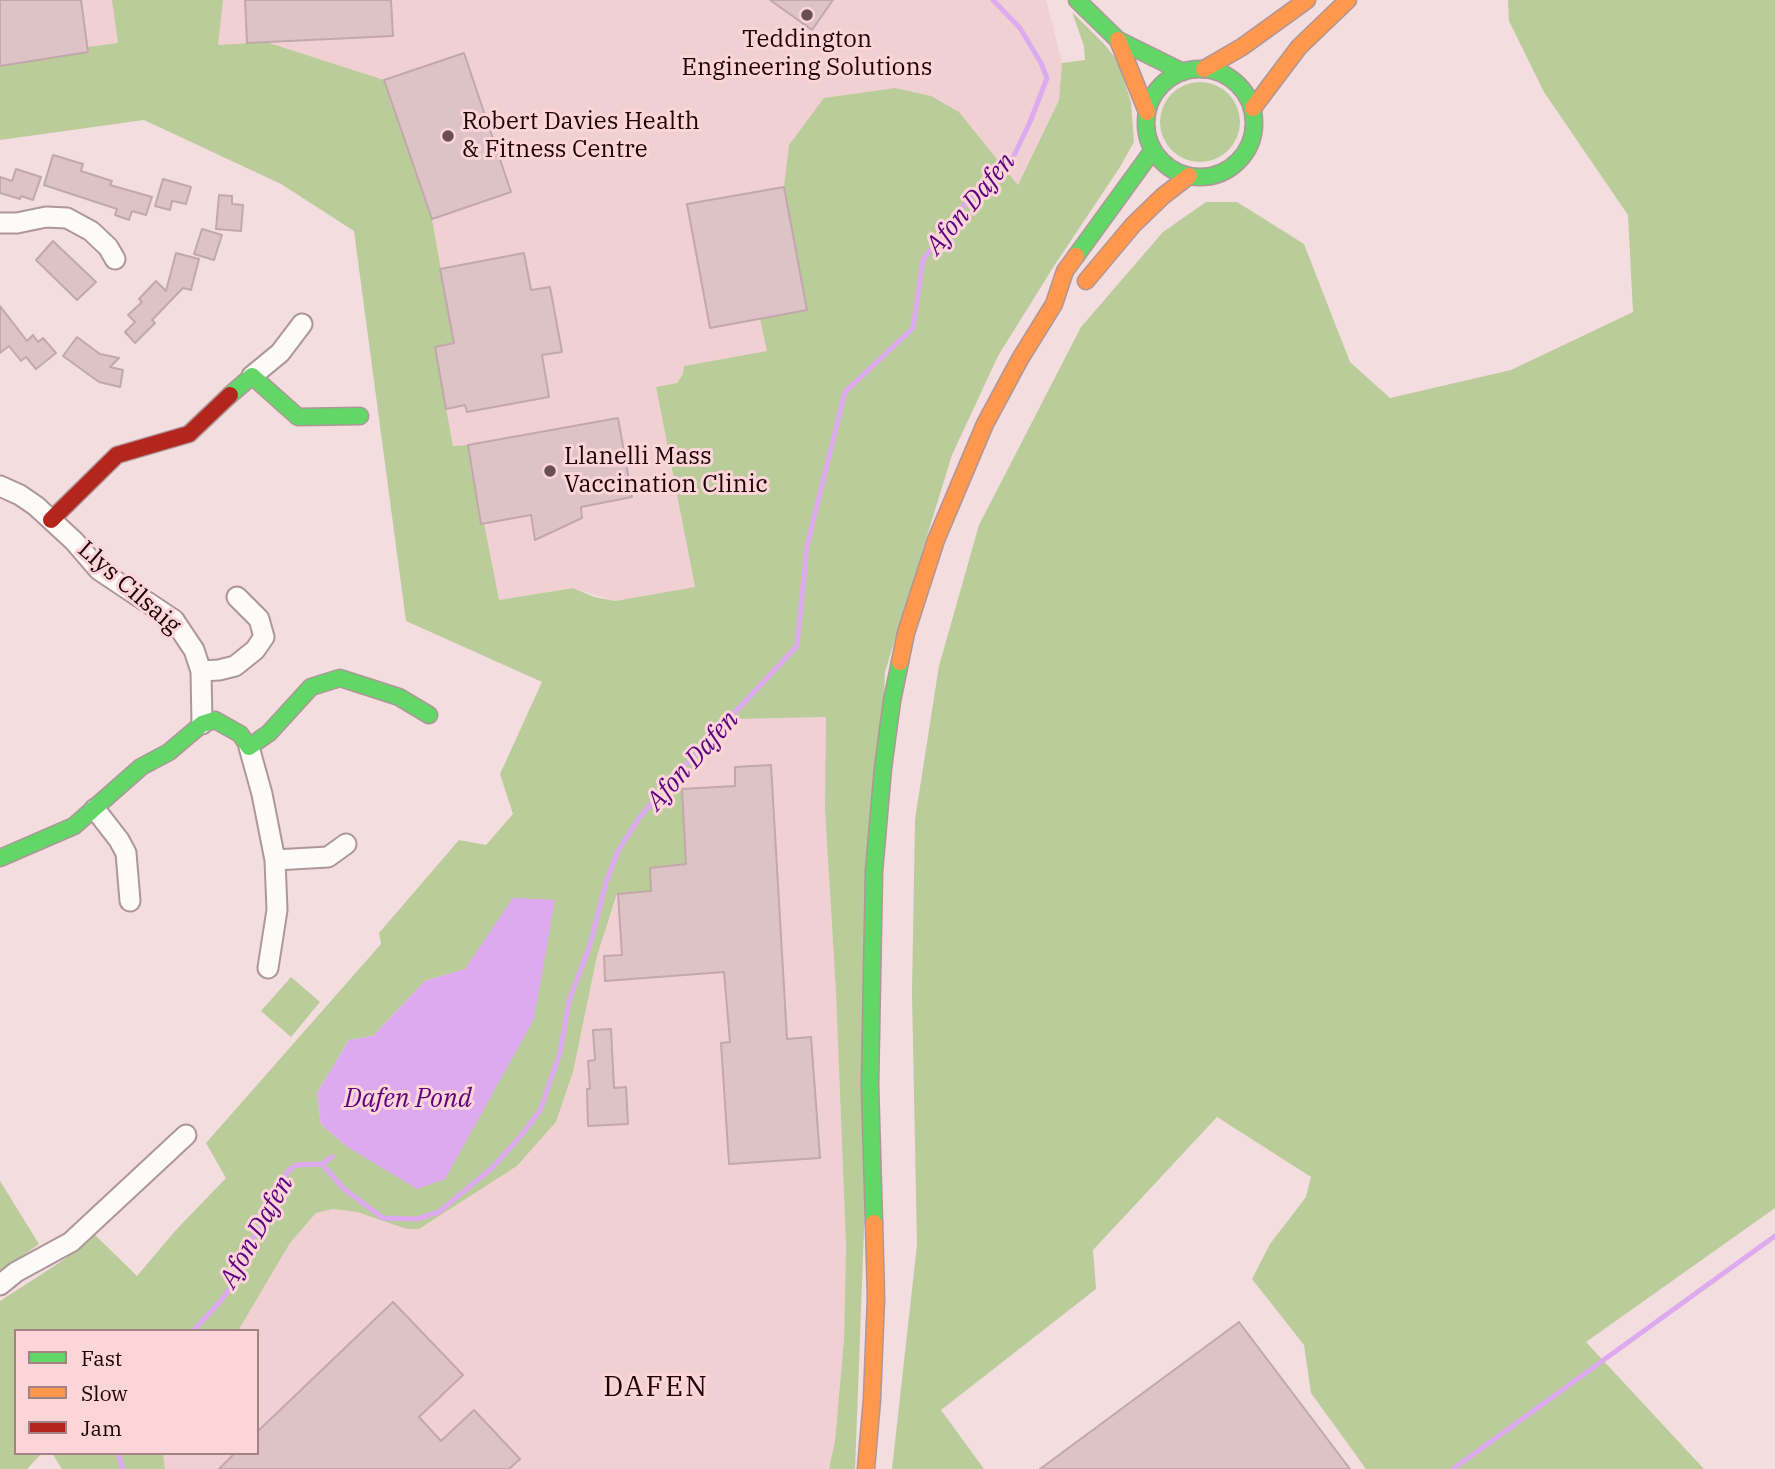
<!DOCTYPE html>
<style>
body{margin:0}
#map{position:relative;width:1775px;height:1469px;overflow:hidden;background:#f3dddf;font-family:"IBM Plex Serif",serif}
canvas{display:block}
.legend{position:absolute;left:14px;top:1329px;width:245px;height:126px;box-sizing:border-box;background:#fbd5d8;border:2px solid #a38184;margin:0;padding:9px 12px;list-style:none;font-size:21px;color:#1e0206}
.legend li{display:flex;align-items:center;gap:14px;height:35px}
.legend b{width:35px;border:2px solid #a38184}
</style>
<div id="map">
<canvas width="1775" height="1469"></canvas>
<ul class="legend">
<li><b style="height:9px;background:#63d668"></b>Fast</li>
<li><b style="height:9px;background:#ff974d"></b>Slow</li>
<li><b style="height:9px;background:#b3261e"></b>Jam</li>
</ul>
</div>
<script>
const g = document.querySelector('canvas').getContext('2d');
g.lineJoin = 'round';
function paint(path, color) {
  g.fillStyle = color;
  g.fill(path, 'evenodd');
}
function poly(rows) {
  const path = new Path2D();
  for (const r of rows) {
    if (r.length === 3) {
      path.moveTo(r[0] + r[2], r[1]);
      path.arc(r[0], r[1], r[2], 0, 2 * Math.PI);
      continue;
    }
    path.moveTo(r[0], r[1]);
    for (let i = 2; i < r.length; i += 2) path.lineTo(r[i], r[i + 1]);
  }
  return path;
}
function trace(path, color, width, dash) {
  g.strokeStyle = color;
  g.lineWidth = width;
  g.lineCap = dash ? 'butt' : 'round';
  g.setLineDash(dash || []);
  g.stroke(path);
}
function write(font, color, halo, rows, align = 'center') {
  g.font = font + ' "IBM Plex Serif",serif';
  g.lineWidth = 6;
  g.setLineDash([]);
  g.textBaseline = 'middle';
  g.strokeStyle = halo;
  g.fillStyle = color;
  for (const [text, x, y, turn = 0] of rows) {
    g.save();
    g.translate(x, y);
    g.rotate((+turn || 0) * Math.PI / 180);
    g.textAlign = isNaN(turn) ? turn : align;
    if (halo) g.strokeText(text, 0, 0);
    g.fillText(text, 0, 0);
    g.restore();
  }
}
const built = poly([
 [0,0,1046,0,1062,63,1059,100,1018,185,959,112,807,310,767,351,685,366,683,374,677,383,656,388,695,587,615,601,573,588,498,600,484,524,481,524,467,445,453,446,435,347,454,343,432,219,0,66],
 [827,717,825,810,836,993,846,1246,844,1339,835,1441,829,1469,165,1469,163,1453,257,1453,257,1331,238,1331,290,1243,316,1213,333,1209,357,1212,419,1229,517,1166,556,1122,573,1072,597,956,618,894,650,868,686,864,682,779,738,719]
]);
const green = poly([
 [112,0,223,0,218,45,266,42,384,80,432,219,454,343,435,348,453,446,468,445,481,523,484,523,499,600,573,588,594,597,615,601,695,587,656,387,677,383,683,374,684,366,767,351,760,319,807,310,784,187,789,145,824,98,895,88,931,96,959,112,1018,185,1059,100,1062,63,1085,60,1084,46,1072,12,1104,44,1118,61,1131,102,1134,142,1120,167,1054,266,998,356,952,455,885,672,855,1469,829,1469,835,1441,844,1339,846,1246,836,993,825,810,826,717,738,719,682,779,686,864,650,868,651,891,617,894,597,956,573,1072,556,1122,517,1166,419,1229,407,1229,357,1212,333,1209,316,1213,290,1243,238,1331,16,1331,16,1453,42,1453,27,1469,0,1469,0,1301,65,1259,92,1232,137,1276,176,1230,226,1178,206,1143,381,944,379,933,459,840,486,845,513,814,500,774,542,682,406,621,354,231,281,184,144,120,0,140,0,66,88,52,88,47,118,43],
 [513,898,346,1146,321,1124,317,1093,349,1040,373,1036,425,981,465,969],
 [1508,0,1775,0,1775,1208,1586,1342,1704,1469,1366,1469,1311,1393,1304,1345,1252,1279,1270,1244,1306,1197,1311,1177,1217,1117,1093,1250,1096,1289,941,1410,984,1469,892,1469,917,1245,912,993,915,819,939,666,979,525,1081,327,1163,232,1206,202,1237,202,1304,244,1350,362,1390,398,1511,370,1633,312,1628,215,1544,92,1509,21],
 [1200,122,40],
 [291,977,320,1002,291,1037,261,1011],
 [0,1181,39,1244,0,1272],
 [52,1453,163,1453,165,1469,62,1469]
]);
const water = poly([
 [513,898,555,900,534,1019,445,1179,417,1189,346,1146,321,1124,317,1093,349,1040,373,1036,425,981,465,969]
]);
const stream = poly([
 [322,1164,344,1189,383,1218,417,1219,439,1212,492,1168,519,1138,540,1111,560,1053,569,1001,590,945,606,882,618,851,639,818,668,784,797,646,807,546,845,392,913,328,923,260,968,200,1010,164,1030,122,1047,78,1041,63,1020,28,993,0],
 [322,1164,332,1157],
 [193,1331,219,1303,240,1275,255,1234,276,1207,287,1172,296,1165,322,1164],
 [118,1453,123,1469],
 [1453,1469,1775,1236]
]);
const building = poly([
 [0,0,81,0,88,52,0,66,0,0],
 [245,0,391,0,393,36,247,43,245,0],
 [770,0,833,0,812,30,770,0],
 [464,53,511,192,432,219,384,80,464,53],
 [53,155,83,164,81,171,112,181,110,185,152,197,146,215,132,211,129,220,115,215,117,209,44,185,53,155],
 [16,169,41,177,33,200,21,196,20,199,0,193,0,177,12,181,16,169],
 [163,179,191,187,186,204,172,201,170,210,155,206,163,179],
 [784,187,807,310,710,328,687,204,784,187],
 [219,195,232,196,232,204,243,205,241,231,216,229,219,195],
 [202,229,222,235,214,260,194,254,202,229],
 [53,241,96,282,77,300,36,260,53,241],
 [176,253,199,259,191,290,183,288,152,320,155,323,135,343,125,332,135,322,128,315,142,302,139,299,156,281,166,291,176,253],
 [524,253,531,290,550,287,562,352,542,355,549,397,467,412,465,405,446,409,435,347,454,343,440,269,524,253],
 [0,306,27,341,33,335,38,342,43,338,56,353,36,369,26,357,21,361,9,346,0,353,0,306],
 [77,337,100,354,119,358,110,367,123,370,120,387,99,382,63,356,77,337],
 [618,418,632,497,581,507,582,518,535,540,531,515,481,524,468,445,618,418],
 [771,765,787,1039,811,1037,820,1158,729,1164,721,1043,730,1042,724,972,605,981,604,956,622,955,618,894,651,891,650,868,686,864,682,789,735,786,735,767,771,765],
 [611,1029,614,1088,626,1087,628,1124,588,1126,587,1089,590,1089,588,1061,595,1060,593,1030,611,1029],
 [393,1302,463,1375,419,1417,441,1441,474,1410,520,1459,509,1469,219,1469,235,1453,257,1453,257,1432,393,1302],
 [1239,1322,1350,1469,1040,1469,1239,1322]
]);
const street = poly([
 [0,223,17,223,46,217,67,218,91,231,108,247,115,259],
 [252,376,280,353,302,324],
 [0,486,20,495,36,506,74,541,99,570,174,620,194,650,201,671,202,724],
 [201,671,219,670,235,666,255,650,264,637,259,619,237,597],
 [249,747,262,794,275,860,328,857,346,844],
 [95,809,119,840,126,853,130,901],
 [268,968,277,910,275,860],
 [0,1285,16,1272,71,1242,186,1135]
]);
const fast = poly([
 [1077,0,1118,40,1183,72],
 [1200,123,54],
 [1076,256,1153,150],
 [230,395,252,376,298,417,360,416],
 [0,858,74,826,141,767,169,752,202,724,215,720,240,734,249,747,269,733,311,687,340,678,399,697,429,715],
 [874,1223,870,1085,874,871,883,768,892,701,900,662]
]);
const slow = poly([
 [1118,40,1147,112],
 [1204,69,1242,47,1307,0],
 [1253,108,1299,47,1348,0],
 [1086,281,1133,225,1163,196,1189,176],
 [900,662,906,633,936,540,985,424,1020,359,1054,304,1065,271,1076,256],
 [866,1469,872,1399,876,1298,874,1223]
]);
const jam = poly([
 [51,520,117,455,189,434,230,395]
]);
const markers = [
 [807,15,7,"#694f52"],
 [448,136,7,"#694f52"],
 [550,471,7,"#694f52"]
];
const poiNames = [
 ["Teddington",807,40,"center"],
 ["Engineering Solutions",807,68,"center"],
 ["Robert Davies Health",462,122],
 ["& Fitness Centre",462,150],
 ["Llanelli Mass",564,457],
 ["Vaccination Clinic",564,485]
];
const streetNames = [
 ["Llys Cilsaig",129,588,41]
];
const waterNames = [
 ["Afon Dafen",971,204,-50],
 ["Afon Dafen",693,761,-48],
 ["Dafen Pond",408,1099],
 ["Afon Dafen",257,1232,-61]
];
const quarterNames = [
 ["DAFEN",656,1388]
];
paint(built, '#f1d0d3');
paint(green, '#bacc9a');
paint(water, '#ddaaef');
trace(stream, '#ddaaef', 5);
paint(building, '#dec3c6');
trace(building, '#c2a8ab', 2);
trace(street, '#ae9699', 23);
trace(fast, '#ae9699', 19);
trace(slow, '#ae9699', 19);
trace(jam, '#ae9699', 19);
trace(street, '#fdfafa', 19);
trace(fast, '#63d668', 16);
trace(slow, '#ff974d', 16);
trace(jam, '#b3261e', 16);
for (const [x, y, r, color] of markers) {
  const dot = new Path2D();
  dot.arc(x, y, r, 0, 2 * Math.PI);
  g.fillStyle = color;
  g.fill(dot);
  trace(dot, '#fbd5d8', 2.5);
}
write('24px', '#1e0206', '#fbd5d8', poiNames, 'left');
write('24px', '#1e0206', '#fbd5d8', streetNames);
write('italic 26px', '#5e0380', '#fbd5d8', waterNames);
g.letterSpacing = '2px';
write('28px', '#1e0206', '#fbd5d8', quarterNames);
g.letterSpacing = '0px';
</script>
